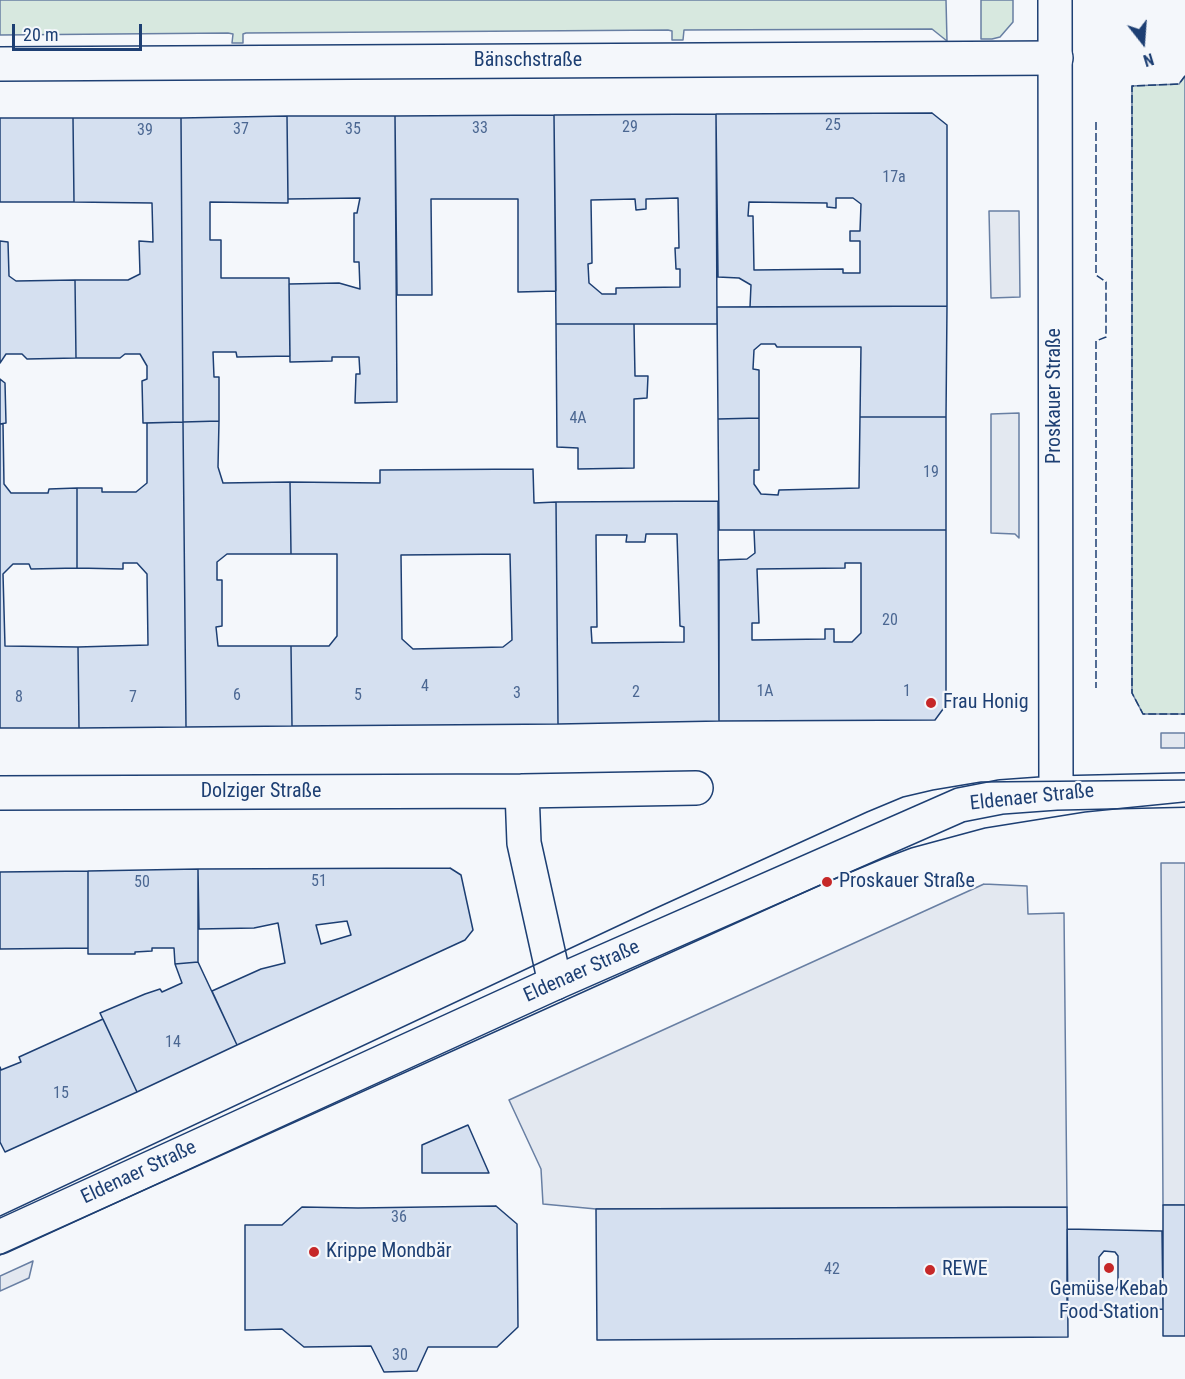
<!DOCTYPE html>
<meta charset="utf-8">
<style>
body{margin:0}
#map{position:relative;width:1185px;height:1379px;overflow:hidden;background:#f4f7fb;font-family:"Roboto Condensed",sans-serif}
canvas{display:block}
.north{position:absolute;left:1113px;top:12px;width:60px;height:60px;-webkit-text-stroke:4px #f4f7fb;paint-order:stroke;rotate:163deg;font-size:16px;font-weight:700;line-height:24px;text-align:center;color:#1d3f73}
.north::after{content:'';display:block;margin:auto;width:21px;height:27px;background:#1d3f73;clip-path:polygon(50% 0,100% 100%,50% 72%,0 100%)}
.scale{position:absolute;left:12px;top:24px;width:130px;height:27px;box-sizing:border-box;border:3px solid #1d3f73;border-top:0;padding-left:8px;font-size:18px;line-height:21px;white-space:nowrap;color:#1d3f73;-webkit-text-stroke:4px #f4f7fb;paint-order:stroke}
</style>
<div id="map">
<canvas width="1185" height="1379"></canvas>
<div class="north">N</div>
<div class="scale">20 m</div>
</div>
<script>
const g = document.querySelector('canvas').getContext('2d');
g.lineJoin = 'round';
function paint(path, color) {
  g.fillStyle = color;
  g.fill(path, 'evenodd');
}
function poly(rows) {
  const path = new Path2D();
  for (const r of rows) {
    path.moveTo(r[0], r[1]);
    for (let i = 2; i < r.length; i += 2) path.lineTo(r[i], r[i + 1]);
  }
  return path;
}
function trace(path, color, width, dash) {
  g.strokeStyle = color;
  g.lineWidth = width;
  g.lineCap = dash ? 'butt' : 'round';
  g.setLineDash(dash || []);
  g.stroke(path);
}
function write(font, color, halo, rows, align = 'center') {
  g.font = font + ' "Roboto Condensed",sans-serif';
  g.lineWidth = 4.5;
  g.setLineDash([]);
  g.textBaseline = 'middle';
  g.strokeStyle = halo;
  g.fillStyle = color;
  for (const [text, x, y, turn = 0] of rows) {
    g.save();
    g.translate(x, y);
    g.rotate((+turn || 0) * Math.PI / 180);
    g.textAlign = isNaN(turn) ? turn : align;
    if (halo) g.strokeText(text, 0, 0);
    g.fillText(text, 0, 0);
    g.restore();
  }
}
const green = poly([
 [0,0,946,0,947,41,932,29,684,30,683,40,672,40,672,31,668,30,246,33,243,34,243,43,232,43,233,34,228,33,0,35,0,0],
 [981,0,1013,0,1013,22,1000,37,992,39,981,39,981,0],
 [1185,76,1185,714,1143,714,1132,693,1132,86,1179,84,1185,76]
]);
const parking = poly([
 [989,211,1019,211,1020,297,991,298,989,211],
 [1019,413,1019,538,1015,534,991,533,991,414,1019,413],
 [1161,733,1185,733,1185,748,1161,748,1161,733],
 [1161,863,1185,863,1185,1205,1163,1205,1161,863],
 [984,884,1027,886,1028,914,1064,913,1067,1207,596,1209,543,1204,541,1169,509,1100,984,884],
 [33,1261,29,1278,0,1291,0,1276,33,1261]
]);
const building = poly([
 [932,113,947,125,947,306,750,307,751,285,739,278,718,277,716,114,932,113],
 [836,198,853,198,861,204,860,231,850,231,850,241,860,241,860,273,843,273,843,269,754,270,753,216,748,216,749,202,827,203,827,207,836,208,836,198],
 [716,114,717,324,556,324,554,115,716,114],
 [678,198,679,248,675,248,676,269,680,269,680,287,616,288,616,294,602,294,589,283,588,264,592,263,591,200,635,199,636,210,646,209,646,199,678,198],
 [554,115,556,291,518,292,518,199,431,199,432,295,397,295,395,116,554,115],
 [287,116,288,203,210,202,210,240,221,240,221,278,289,278,290,356,237,357,236,352,213,352,214,377,219,377,219,421,183,422,181,118,287,116],
 [287,116,395,116,397,402,355,403,356,374,360,374,359,357,332,357,332,361,290,362,289,284,339,283,360,289,359,262,354,262,354,213,357,213,360,198,288,199,287,116],
 [0,118,73,118,74,202,0,202,0,118],
 [73,118,181,118,183,422,143,423,142,381,147,379,147,366,140,354,125,354,120,358,76,358,75,280,128,280,140,274,139,241,153,242,152,203,74,202,73,118],
 [0,241,8,242,9,276,16,281,75,280,76,358,27,359,22,354,6,354,0,363,0,241],
 [947,306,946,417,860,417,861,347,777,347,775,344,761,344,754,350,753,369,759,370,759,418,718,419,717,307,947,306],
 [556,324,634,324,635,376,648,376,647,398,634,399,634,468,578,469,578,448,557,447,556,324],
 [0,379,5,383,6,423,0,424,0,379],
 [860,417,946,417,946,530,719,530,718,419,759,418,759,470,754,470,754,484,761,494,778,495,779,490,859,488,860,417],
 [219,421,218,467,223,483,290,482,291,554,227,554,217,562,217,580,222,580,222,626,216,627,218,646,291,646,292,726,186,727,183,422,219,421],
 [183,422,186,727,79,728,78,647,148,645,147,574,137,563,123,563,123,569,77,568,77,488,102,488,102,492,136,492,147,483,147,423,183,422],
 [0,424,3,424,4,484,11,493,48,493,49,489,77,488,77,568,31,569,29,564,13,564,3,574,5,646,78,647,79,728,0,728,0,424],
 [533,469,534,503,556,502,558,724,292,726,291,646,329,646,337,636,337,554,291,554,290,482,380,483,380,470,533,469],
 [510,554,512,640,503,647,413,649,402,639,401,555,510,554],
 [718,501,719,721,558,724,556,502,718,501],
 [646,534,677,534,680,626,684,627,684,642,592,643,591,627,597,627,596,535,627,535,626,542,645,542,646,534],
 [754,530,946,530,946,705,935,720,719,721,719,560,747,559,755,553,754,530],
 [845,563,861,563,861,633,852,642,834,642,834,629,825,629,825,639,752,640,752,623,759,623,757,569,845,568,845,563],
 [450,868,461,875,473,930,465,940,237,1045,212,991,261,969,285,963,278,923,254,928,199,929,198,869,450,868],
 [347,921,351,935,321,944,316,925,347,921],
 [198,869,198,962,175,964,174,948,152,948,152,951,135,952,135,954,88,954,88,871,198,869],
 [88,871,88,948,0,949,0,872,88,871],
 [198,962,237,1045,137,1092,100,1013,145,994,160,989,162,992,182,983,175,964,198,962],
 [103,1019,137,1092,5,1152,0,1142,0,1067,1,1070,21,1062,19,1057,103,1019],
 [468,1125,489,1173,422,1173,422,1145,468,1125],
 [1163,1205,1185,1205,1185,1336,1163,1336,1163,1205],
 [496,1206,517,1224,518,1327,497,1347,428,1347,417,1371,384,1372,371,1346,304,1347,282,1329,245,1330,245,1225,282,1225,302,1207,358,1208,496,1206],
 [1067,1207,1068,1337,597,1340,596,1209,1067,1207],
 [1067,1229,1162,1231,1163,1309,1067,1311,1067,1229],
 [1104,1251,1115,1252,1118,1256,1118,1286,1116,1290,1100,1290,1099,1287,1099,1257,1104,1251]
]);
const street = poly([
 [0,64,1056,58],
 [522,791,524,843,555,983],
 [0,793,522,791,696,788]
]);
const secondary = poly([
 [1055,0,1056,793],
 [0,1237,555,983,960,805,1001,797,1056,793,1185,790]
]);
const tram = poly([
 [0,1216,654,909,867,812,903,797,933,790,981,782,1185,780],
 [0,1255,827,882,882,859,911,848,985,828,1085,812,1185,802]
]);
const fence = poly([
 [1185,76,1179,84,1132,86,1132,693,1143,714,1185,714],
 [1096,122,1096,275,1106,282,1106,337,1096,341,1096,688]
]);
const markers = [
 [931,703,6,"#c62828"],
 [827,882,6,"#c62828"],
 [314,1252,6,"#c62828"],
 [1109,1268,6,"#c62828"],
 [930,1270,6,"#c62828"]
];
const numberNames = [
 ["25",833,126],
 ["29",630,128],
 ["33",480,129],
 ["37",241,130],
 ["35",353,130],
 ["39",145,131],
 ["17a",894,178],
 ["4A",578,419],
 ["19",931,473],
 ["20",890,621],
 ["4",425,687],
 ["1A",765,692],
 ["1",907,692],
 ["2",636,693],
 ["3",517,694],
 ["6",237,696],
 ["5",358,696],
 ["8",19,698],
 ["7",133,698],
 ["51",319,882],
 ["50",142,883],
 ["14",173,1043],
 ["15",61,1094],
 ["36",399,1218],
 ["42",832,1270],
 ["30",400,1356]
];
const streetNames = [
 ["Bänschstraße",528,61],
 ["Proskauer Straße",1055,396,-90],
 ["Dolziger Straße",261,792],
 ["Eldenaer Straße",1032,798,-6],
 ["Eldenaer Straße",582,972,-24],
 ["Eldenaer Straße",139,1173,-25]
];
const poiNames = [
 ["Frau Honig",943,703],
 ["Proskauer Straße",839,882],
 ["Krippe Mondbär",326,1252],
 ["REWE",942,1270],
 ["Gemüse Kebab",1109,1290,"center"],
 ["Food Station",1109,1313,"center"]
];
paint(green, '#d7e8df');
trace(green, '#687fa3', 1.5);
paint(parking, '#e3e8f0');
trace(parking, '#687fa3', 1.5);
paint(building, '#d5e0f0');
trace(building, '#1d3f73', 1.5);
trace(street, '#1d3f73', 36);
trace(secondary, '#1d3f73', 36);
trace(street, '#f4f7fb', 33);
trace(secondary, '#f4f7fb', 33);
trace(tram, '#1d3f73', 1.5);
trace(fence, '#1d3f73', 1.5, [8, 3]);
for (const [x, y, r, color] of markers) {
  const dot = new Path2D();
  dot.arc(x, y, r, 0, 2 * Math.PI);
  g.fillStyle = color;
  g.fill(dot);
  trace(dot, '#f4f7fb', 2);
}
write('16px', '#4b6792', null, numberNames);
write('20px', '#1d3f73', '#f4f7fb', streetNames);
write('20px', '#1d3f73', '#f4f7fb', poiNames, 'left');
</script>
